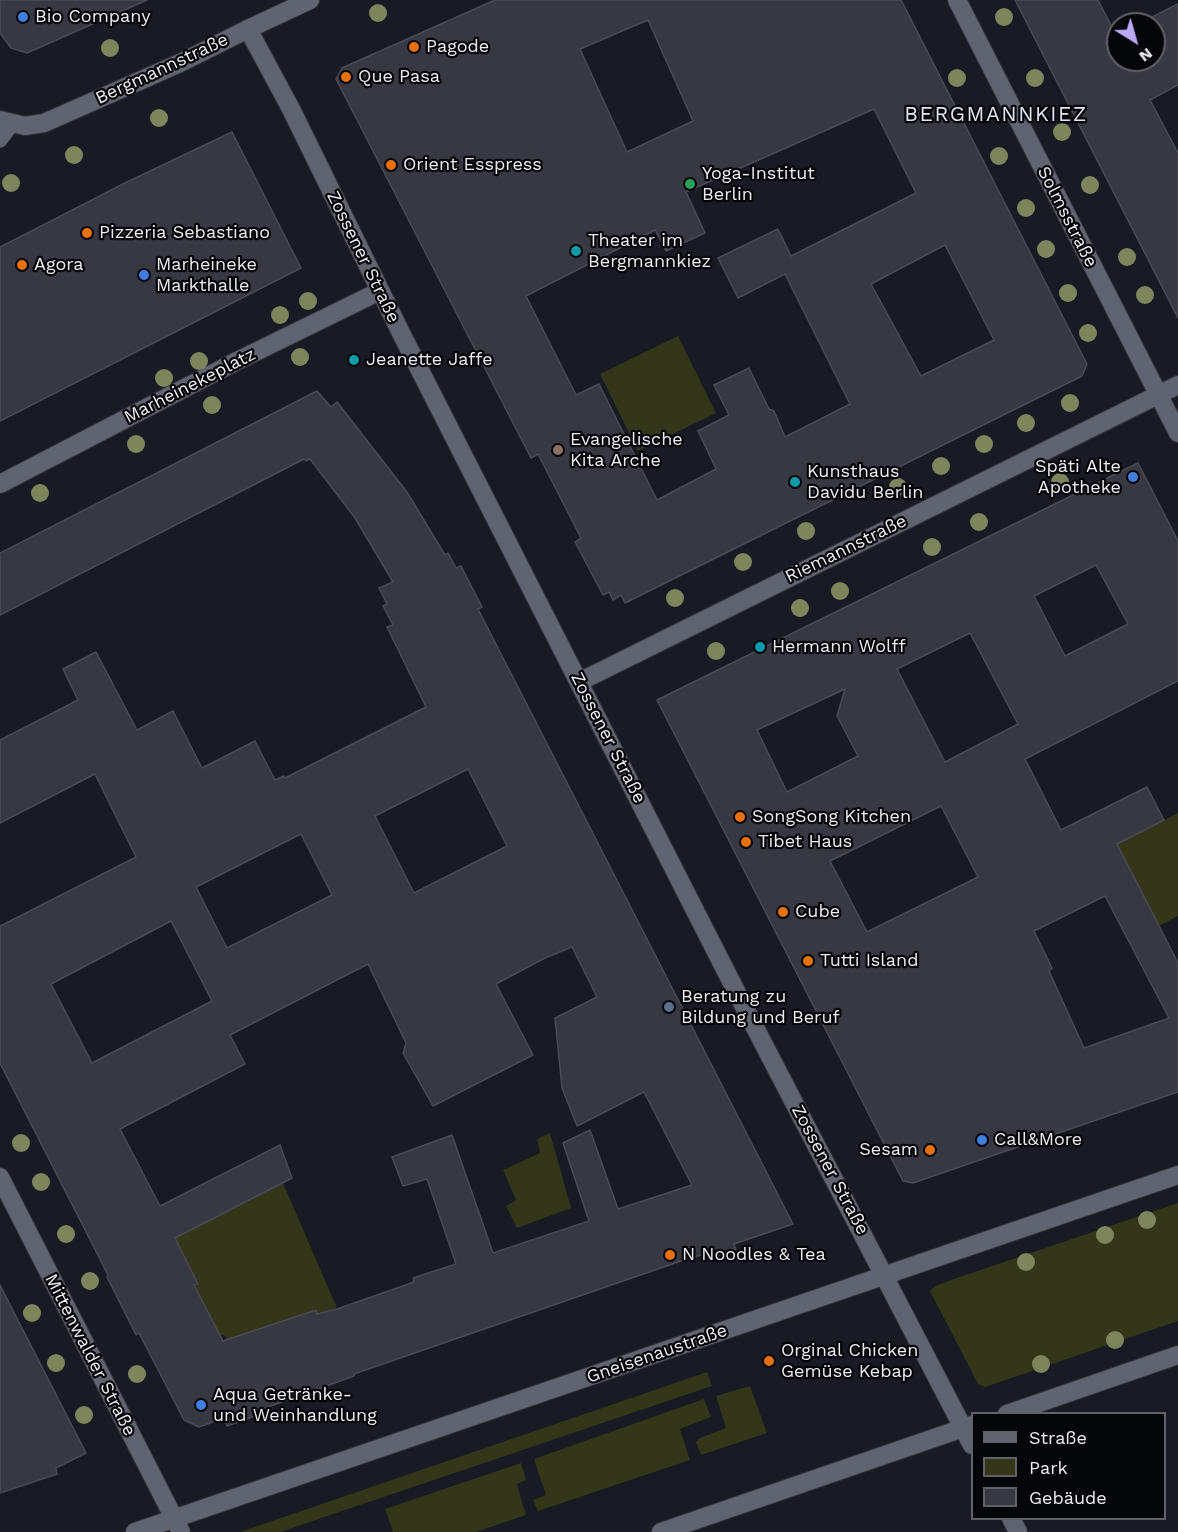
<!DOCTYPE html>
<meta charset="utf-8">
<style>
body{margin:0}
#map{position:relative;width:1178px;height:1532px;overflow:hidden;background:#181a24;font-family:"Work Sans",sans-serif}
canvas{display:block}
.legend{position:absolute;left:971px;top:1412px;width:195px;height:108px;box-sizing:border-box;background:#050609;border:2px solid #616267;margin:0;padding:8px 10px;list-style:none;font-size:18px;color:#eaecf3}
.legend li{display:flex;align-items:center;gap:12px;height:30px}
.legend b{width:30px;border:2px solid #616267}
.north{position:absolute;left:1106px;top:12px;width:60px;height:60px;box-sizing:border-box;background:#050609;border:2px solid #616267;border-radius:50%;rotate:143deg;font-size:16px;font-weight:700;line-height:24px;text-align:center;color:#eaecf3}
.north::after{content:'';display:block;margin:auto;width:21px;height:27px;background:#bbaaf6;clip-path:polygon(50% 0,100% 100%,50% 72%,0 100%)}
</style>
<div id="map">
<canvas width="1178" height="1532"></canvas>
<ul class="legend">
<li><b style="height:8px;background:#606370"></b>Straße</li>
<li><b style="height:16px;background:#333618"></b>Park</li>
<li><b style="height:16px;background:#383843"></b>Gebäude</li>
</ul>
<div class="north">N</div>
</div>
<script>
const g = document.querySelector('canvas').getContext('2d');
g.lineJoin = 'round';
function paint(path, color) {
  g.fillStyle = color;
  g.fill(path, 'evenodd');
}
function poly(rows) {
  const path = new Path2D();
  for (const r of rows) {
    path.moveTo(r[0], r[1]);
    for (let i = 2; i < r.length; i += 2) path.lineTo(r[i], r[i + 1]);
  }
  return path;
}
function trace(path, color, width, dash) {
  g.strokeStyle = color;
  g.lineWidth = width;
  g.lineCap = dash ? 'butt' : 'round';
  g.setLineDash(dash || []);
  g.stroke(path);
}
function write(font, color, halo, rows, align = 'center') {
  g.font = font + ' "Work Sans",sans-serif';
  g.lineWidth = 4.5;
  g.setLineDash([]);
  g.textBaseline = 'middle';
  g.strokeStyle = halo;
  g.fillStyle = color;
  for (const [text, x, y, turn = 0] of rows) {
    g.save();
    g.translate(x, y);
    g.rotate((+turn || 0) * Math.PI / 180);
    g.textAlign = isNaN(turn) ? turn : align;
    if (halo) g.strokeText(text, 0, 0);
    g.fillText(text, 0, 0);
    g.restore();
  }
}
const green = poly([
 [678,336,716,413,638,451,600,374],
 [1178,813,1178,916,1159,926,1117,844],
 [550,1133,571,1208,517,1228,506,1206,516,1200,503,1170,540,1153,537,1139],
 [283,1183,337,1308,317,1314,315,1310,228,1340,224,1335,218,1335,194,1285,198,1284,175,1238],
 [1178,1203,1178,1321,985,1387,978,1384,930,1291,935,1286,954,1279],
 [707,1372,712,1386,280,1532,240,1532],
 [750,1386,767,1433,701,1455,696,1442,700,1438,726,1428,716,1396],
 [704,1399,711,1417,680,1429,690,1460,538,1511,533,1500,546,1495,534,1459],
 [521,1463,526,1480,517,1484,526,1515,476,1532,393,1532,385,1509]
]);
const building = poly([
 [0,0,147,0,27,53,11,48,0,33,0,0],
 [495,0,901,0,1087,364,1082,376,625,603,621,595,613,600,609,592,603,595,575,542,581,538,538,454,531,458,336,79,342,68,495,0],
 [648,20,693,121,627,152,580,49,648,20],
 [874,109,916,193,791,256,778,229,718,258,738,298,785,274,850,404,785,437,774,411,769,409,749,368,714,385,729,415,698,431,716,469,657,500,599,384,576,395,526,296,655,230,666,251,705,233,686,192,874,109],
 [945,245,994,340,921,376,871,284,945,245],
 [1015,0,1098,0,1116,35,1118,34,1118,60,1154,60,1154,24,1138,24,1178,4,1178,85,1150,100,1178,153,1178,318,1015,0],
 [232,132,301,268,0,421,0,247,125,183,232,132],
 [317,391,331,407,337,402,407,492,445,555,448,553,456,568,461,566,482,607,478,609,793,1224,734,1244,736,1250,710,1259,708,1253,681,1261,354,1374,354,1376,257,1411,258,1415,227,1426,224,1418,199,1427,184,1420,139,1333,136,1335,107,1277,108,1275,0,1063,0,926,136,857,95,774,0,823,0,740,78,700,63,669,96,652,137,730,173,711,202,768,255,741,275,780,284,776,285,778,426,707,387,627,393,625,383,606,387,604,379,588,393,582,355,518,310,459,306,461,304,459,0,615,0,553,317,391],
 [468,769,507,846,414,893,375,816,468,769],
 [301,834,332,895,227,948,196,887,301,834],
 [171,921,212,1001,92,1063,51,984,171,921],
 [572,947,597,997,555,1018,562,1088,577,1126,644,1092,692,1185,618,1209,590,1130,563,1143,589,1221,493,1253,452,1135,392,1157,403,1186,427,1179,456,1264,413,1278,414,1282,337,1309,317,1314,316,1310,223,1341,194,1285,198,1284,175,1238,292,1178,280,1145,160,1206,120,1129,245,1064,230,1035,368,964,406,1043,403,1053,433,1106,533,1055,496,984,545,958,572,947],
 [1138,463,1178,541,1178,681,1025,759,1061,830,1147,787,1164,820,1117,844,1178,963,1178,1092,913,1183,903,1181,657,700,1138,463],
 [1096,565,1128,624,1065,656,1034,596,1096,565],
 [970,633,1018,724,945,762,897,669,970,633],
 [845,689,837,716,858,756,787,792,757,730,845,689],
 [941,806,978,877,867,932,830,861,941,806],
 [1105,896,1169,1018,1084,1048,1049,971,1052,968,1034,931,1105,896],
 [0,1285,86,1453,56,1468,57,1474,0,1493,0,1285]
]);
const service = poly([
 [0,140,12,124]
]);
const pedestrian = poly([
 [1158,395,1178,385]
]);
const minor = poly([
 [957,0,1178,433],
 [248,29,310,0],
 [0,484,235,362,380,291],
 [579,682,1158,395],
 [0,1177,181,1532]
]);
const tertiary = poly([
 [0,120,25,126,44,123,180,63,248,29,291,109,402,335,736,991,972,1445],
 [1011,1518,1018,1532]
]);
const secondary = poly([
 [1007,1414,1178,1355],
 [135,1532,1178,1175],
 [661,1532,972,1425]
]);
const trees = [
 [378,13],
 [1004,17],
 [110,48],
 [957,78],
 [1035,78],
 [159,118],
 [1062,132],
 [74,155],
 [999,156],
 [11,183],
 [1090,185],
 [1026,208],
 [1046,249],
 [1127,257],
 [1068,293],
 [1145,295],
 [308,301],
 [280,315],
 [1088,333],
 [300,357],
 [199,361],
 [164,378],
 [1070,403],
 [212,405],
 [1026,423],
 [136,444],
 [984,444],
 [941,466],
 [1060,482],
 [898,487],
 [40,493],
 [979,522],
 [806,531],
 [932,547],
 [743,562],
 [840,591],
 [675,598],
 [800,608],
 [716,651],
 [21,1143],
 [41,1182],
 [1147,1220],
 [66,1234],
 [1105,1235],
 [1026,1262],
 [90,1281],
 [32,1313],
 [1115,1340],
 [56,1363],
 [1041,1364],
 [137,1374],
 [84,1415]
];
const markers = [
 [23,17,6,"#3f7fe0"],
 [414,47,6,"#e8710a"],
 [346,77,6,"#e8710a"],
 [391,165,6,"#e8710a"],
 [690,184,6,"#2e9e5b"],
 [87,233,6,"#e8710a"],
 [576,251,6,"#0f9aa8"],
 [22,265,6,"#e8710a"],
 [144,275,6,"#3f7fe0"],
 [354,360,6,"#0f9aa8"],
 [558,450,6,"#8d6e63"],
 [1133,477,6,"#3f7fe0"],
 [795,482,6,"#0f9aa8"],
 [760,647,6,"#0f9aa8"],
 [740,817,6,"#e8710a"],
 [746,842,6,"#e8710a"],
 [783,912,6,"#e8710a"],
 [808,961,6,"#e8710a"],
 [669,1007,6,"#5c6f8a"],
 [982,1140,6,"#3f7fe0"],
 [930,1150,6,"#e8710a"],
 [670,1255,6,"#e8710a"],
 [769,1361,6,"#e8710a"],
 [201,1405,6,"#3f7fe0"]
];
const poiNames = [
 ["Bio Company",35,17],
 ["Pagode",426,47],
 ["Que Pasa",358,77],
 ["Orient Esspress",403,165],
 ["Yoga-Institut",702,174],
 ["Berlin",702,195],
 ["Pizzeria Sebastiano",99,233],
 ["Theater im",588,241],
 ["Bergmannkiez",588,262],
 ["Agora",34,265],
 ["Marheineke",156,265],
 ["Markthalle",156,286],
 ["Jeanette Jaffe",366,360],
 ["Evangelische",570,440],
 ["Kita Arche",570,461],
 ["Späti Alte",1121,467,"right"],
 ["Apotheke",1121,488,"right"],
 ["Kunsthaus",807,472],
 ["Davidu Berlin",807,493],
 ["Hermann Wolff",772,647],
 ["SongSong Kitchen",752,817],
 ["Tibet Haus",758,842],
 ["Cube",795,912],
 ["Tutti Island",820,961],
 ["Beratung zu",681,997],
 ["Bildung und Beruf",681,1018],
 ["Call&More",994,1140],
 ["Sesam",918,1150,"right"],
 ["N Noodles & Tea",682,1255],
 ["Orginal Chicken",781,1351],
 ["Gemüse Kebap",781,1372],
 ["Aqua Getränke-",213,1395],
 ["und Weinhandlung",213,1416]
];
const streetNames = [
 ["Bergmannstraße",162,69,-25],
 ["Solmsstraße",1067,217,63],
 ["Zossener Straße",363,257,64],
 ["Marheinekeplatz",190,386,-27],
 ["Riemannstraße",846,549,-26],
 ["Zossener Straße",608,738,63],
 ["Zossener Straße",830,1170,62],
 ["Gneisenaustraße",657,1354,-19],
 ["Mittenwalder Straße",90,1355,63]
];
const quarterNames = [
 ["BERGMANNKIEZ",996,115]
];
paint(green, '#333618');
paint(building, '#383843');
trace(building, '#4b4a56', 1.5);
trace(service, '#32333b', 16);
trace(pedestrian, '#32333b', 20);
trace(minor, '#32333b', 20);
trace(tertiary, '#32333b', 20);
trace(secondary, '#32333b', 20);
trace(service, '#606370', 15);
trace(pedestrian, '#606370', 18);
trace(minor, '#606370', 18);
trace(tertiary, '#606370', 18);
trace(secondary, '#606370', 18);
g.fillStyle = '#7e855c';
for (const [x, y] of trees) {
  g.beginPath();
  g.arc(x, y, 9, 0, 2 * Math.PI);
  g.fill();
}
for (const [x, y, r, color] of markers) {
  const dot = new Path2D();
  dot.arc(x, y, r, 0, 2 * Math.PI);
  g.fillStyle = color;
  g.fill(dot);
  trace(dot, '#050609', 2);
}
write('18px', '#eaecf3', '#050609', poiNames, 'left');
write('18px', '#eaecf3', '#050609', streetNames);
g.letterSpacing = '1.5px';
write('21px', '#e0e4f2', '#050609', quarterNames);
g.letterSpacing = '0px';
</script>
